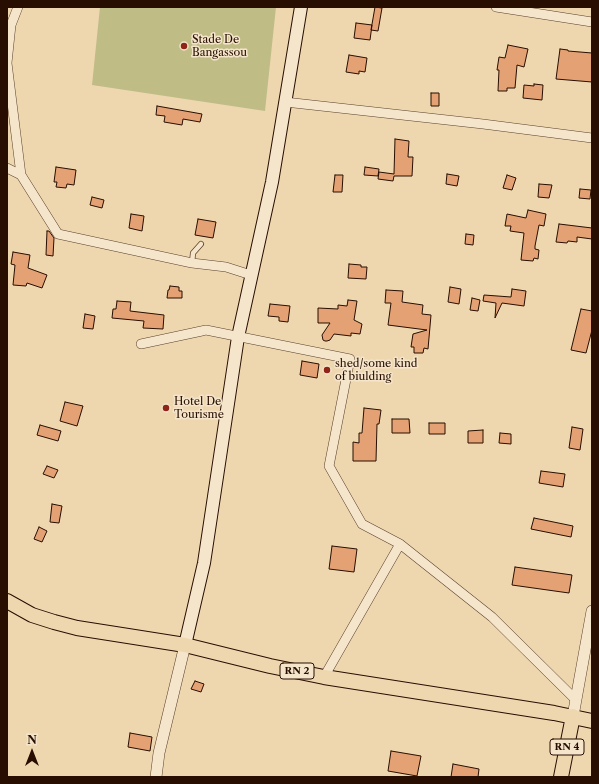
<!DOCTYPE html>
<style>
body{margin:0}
#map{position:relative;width:599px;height:784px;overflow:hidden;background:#eed7af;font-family:"Libre Caslon Text",serif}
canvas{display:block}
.frame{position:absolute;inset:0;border:8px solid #280e01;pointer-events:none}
.north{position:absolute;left:12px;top:732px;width:40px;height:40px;-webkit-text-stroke:3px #f4e5cb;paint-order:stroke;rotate:0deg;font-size:11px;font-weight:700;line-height:16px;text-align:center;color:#280e01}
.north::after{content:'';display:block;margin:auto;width:14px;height:18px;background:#280e01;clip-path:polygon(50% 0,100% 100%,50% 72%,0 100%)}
</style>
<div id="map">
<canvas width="599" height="784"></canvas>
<div class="frame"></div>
<div class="north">N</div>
</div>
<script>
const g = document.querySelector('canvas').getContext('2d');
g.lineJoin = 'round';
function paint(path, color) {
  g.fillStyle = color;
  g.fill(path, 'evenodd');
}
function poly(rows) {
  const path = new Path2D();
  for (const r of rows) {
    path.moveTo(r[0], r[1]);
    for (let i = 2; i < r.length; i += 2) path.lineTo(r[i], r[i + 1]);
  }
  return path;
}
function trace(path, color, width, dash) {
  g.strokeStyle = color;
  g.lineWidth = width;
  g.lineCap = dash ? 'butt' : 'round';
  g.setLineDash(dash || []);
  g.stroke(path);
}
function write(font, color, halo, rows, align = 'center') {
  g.font = font + ' "Libre Caslon Text",serif';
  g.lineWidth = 3;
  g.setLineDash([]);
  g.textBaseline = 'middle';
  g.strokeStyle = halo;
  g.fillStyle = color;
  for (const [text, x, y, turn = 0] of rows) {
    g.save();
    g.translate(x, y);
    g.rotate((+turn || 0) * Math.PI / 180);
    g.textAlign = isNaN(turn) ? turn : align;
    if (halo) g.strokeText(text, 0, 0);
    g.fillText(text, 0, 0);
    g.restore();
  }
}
const green = poly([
 [100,7,276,7,265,111,92,85]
]);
const building = poly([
 [375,7,382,8,378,31,371,30,375,7],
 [356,23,372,25,370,40,354,38,356,23],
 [508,45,528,49,524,67,517,65,515,88,507,88,507,91,498,91,499,70,497,70,499,57,505,58,508,45],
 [560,49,568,50,568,51,592,53,592,82,556,79,560,49],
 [349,55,367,58,365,72,359,71,359,74,346,72,349,55],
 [534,84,543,85,542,100,523,98,524,85,534,86,534,84],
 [431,93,439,93,439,106,431,106,431,93],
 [157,106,202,114,200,122,183,119,182,125,164,122,165,116,156,115,157,106],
 [395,139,409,141,408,157,413,157,412,176,394,176,393,181,378,179,379,172,394,174,395,139],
 [56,167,76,170,74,185,67,184,66,188,56,187,57,182,54,182,56,167],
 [365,167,379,169,378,176,364,175,365,167],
 [447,174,459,176,457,186,446,184,447,174],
 [335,175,343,175,342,192,333,192,335,175],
 [507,175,516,178,512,190,503,188,507,175],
 [539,184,552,185,549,198,538,197,539,184],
 [580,189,591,190,590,199,579,198,580,189],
 [92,197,104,200,102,208,90,205,92,197],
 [528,210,546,214,544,226,539,225,535,246,535,249,539,250,538,259,534,258,533,261,521,260,524,233,510,231,511,226,505,226,507,214,526,218,528,210],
 [131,214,144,216,142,231,129,228,131,214],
 [198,219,216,222,213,238,195,235,198,219],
 [559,224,592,228,592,239,577,237,577,242,568,241,567,243,556,242,559,224],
 [47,231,49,231,54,238,53,256,46,255,47,231],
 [466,234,474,235,473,245,465,244,466,234],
 [13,252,30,255,28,268,47,275,42,288,27,283,26,286,13,285,15,265,11,264,13,252],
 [349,264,361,265,361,267,367,267,366,279,348,278,349,264],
 [170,286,179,287,179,291,182,291,182,298,167,298,168,290,169,290,170,286],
 [450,287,461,289,459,304,448,302,450,287],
 [512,289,526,291,524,306,502,303,495,318,496,303,483,301,484,295,511,297,512,289],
 [386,290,403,291,402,302,423,305,422,314,431,315,428,349,424,348,423,353,414,353,414,347,411,347,413,334,427,330,388,325,391,303,385,303,386,290],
 [472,298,480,300,478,311,470,310,472,298],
 [348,300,357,301,354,320,362,324,360,334,351,333,351,336,334,334,330,340,327,341,325,341,323,340,322,335,330,323,318,323,318,308,338,309,338,305,347,306,348,300],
 [117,301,131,302,130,311,164,315,163,329,143,328,144,321,112,318,113,309,116,309,117,301],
 [270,304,290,306,288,322,279,321,279,317,268,316,270,304],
 [581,309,592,311,592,330,586,353,571,350,581,309],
 [85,314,95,316,93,329,83,328,85,314],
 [302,361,319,364,317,378,300,375,302,361],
 [65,402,83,406,77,426,60,421,65,402],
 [364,408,381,410,379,424,377,424,376,461,353,461,353,442,359,443,359,433,362,433,364,408],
 [392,419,409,419,410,433,392,433,392,419],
 [429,423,445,423,445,434,429,434,429,423],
 [40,425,61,431,58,441,37,435,40,425],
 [572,427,583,429,580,450,569,448,572,427],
 [483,430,483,443,468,443,468,431,483,430],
 [500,433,511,434,511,444,499,443,500,433],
 [47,466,58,470,54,478,43,474,47,466],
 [541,471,565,474,563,487,539,483,541,471],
 [52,504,62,506,59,523,50,522,52,504],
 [534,518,573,526,571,537,531,529,534,518],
 [39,527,47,531,42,542,34,539,39,527],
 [332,546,357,549,354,572,329,569,332,546],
 [515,567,572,575,569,593,512,585,515,567],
 [195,681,204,684,201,692,191,689,195,681],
 [130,733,152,737,150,751,128,747,130,733],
 [391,751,421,756,417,776,388,771,391,751],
 [453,764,479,769,478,777,451,777,453,764]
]);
const service = poly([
 [192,263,193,253,201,244]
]);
const minor = poly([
 [496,7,592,22],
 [7,63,21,175],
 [7,63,11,25,18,7],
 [285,102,483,124,592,138],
 [7,168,21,175,58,234,192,263,226,267,251,275],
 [202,331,141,344,206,330,350,359,329,466,362,524,400,544,492,617,576,700],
 [324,677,400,544]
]);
const tertiary = poly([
 [573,716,592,611],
 [156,777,159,753,185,645]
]);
const secondary = poly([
 [185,645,204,563,238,337,272,182,301,7]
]);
const primary = poly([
 [7,601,32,615,54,622,77,628,128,636,185,645,270,666,324,677,554,713,592,721],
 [561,777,573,716]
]);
const markers = [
 [184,46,4,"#8f2418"],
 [327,370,4,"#8f2418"],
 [166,408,4,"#8f2418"]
];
const shields = [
 [297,671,34],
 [567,747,34]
];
const shieldNames = [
 ["RN 2",297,671],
 ["RN 4",567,747]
];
const poiNames = [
 ["Stade De",192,40],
 ["Bangassou",192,53],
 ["shed/some kind",335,364],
 ["of biulding",335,377],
 ["Hotel De",174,402],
 ["Tourisme",174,415]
];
paint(green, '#bfbc86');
paint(building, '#e3a174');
trace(building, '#280e01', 1);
trace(service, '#5a402c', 6);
trace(minor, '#5a402c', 10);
trace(tertiary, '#5a402c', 12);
trace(secondary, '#280e01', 14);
trace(primary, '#280e01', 16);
trace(service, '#f4e5cb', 4.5);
trace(minor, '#f4e5cb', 9);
trace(tertiary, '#f4e5cb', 11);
trace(secondary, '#f4e5cb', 12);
trace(primary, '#eed7af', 14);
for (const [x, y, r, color] of markers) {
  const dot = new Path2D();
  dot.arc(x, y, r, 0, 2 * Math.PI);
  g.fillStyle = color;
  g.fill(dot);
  trace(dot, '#f4e5cb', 1.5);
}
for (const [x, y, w] of shields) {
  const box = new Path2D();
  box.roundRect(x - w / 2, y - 8, w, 16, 3);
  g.fillStyle = '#f4e5cb';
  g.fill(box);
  trace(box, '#280e01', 1);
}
write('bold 10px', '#280e01', null, shieldNames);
write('11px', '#280e01', '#f4e5cb', poiNames, 'left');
</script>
